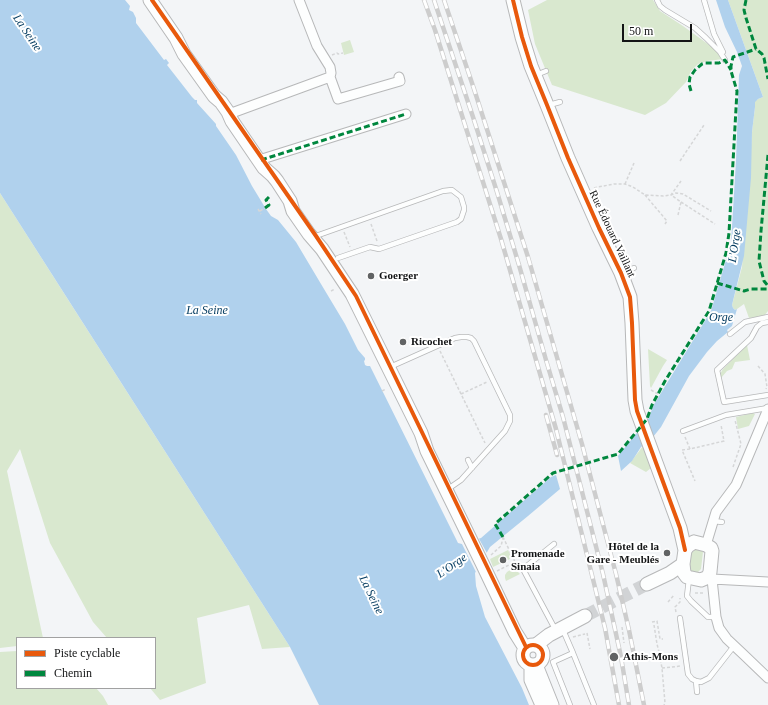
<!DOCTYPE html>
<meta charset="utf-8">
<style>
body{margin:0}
#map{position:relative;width:768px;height:705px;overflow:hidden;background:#f3f5f7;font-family:"Times New Roman",serif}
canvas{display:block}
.legend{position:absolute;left:16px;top:637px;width:140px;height:52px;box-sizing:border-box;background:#fff;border:1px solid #a1a1a1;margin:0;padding:5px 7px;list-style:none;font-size:12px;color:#131415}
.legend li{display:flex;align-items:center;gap:8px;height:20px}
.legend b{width:20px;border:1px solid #a1a1a1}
.scale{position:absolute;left:622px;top:24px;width:70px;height:18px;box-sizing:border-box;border:2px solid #131415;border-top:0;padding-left:5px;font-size:12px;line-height:14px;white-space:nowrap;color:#131415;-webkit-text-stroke:3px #fff;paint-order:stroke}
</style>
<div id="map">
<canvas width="768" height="705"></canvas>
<ul class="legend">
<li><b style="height:5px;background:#e8590c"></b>Piste cyclable</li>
<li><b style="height:5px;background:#00873e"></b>Chemin</li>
</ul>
<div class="scale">50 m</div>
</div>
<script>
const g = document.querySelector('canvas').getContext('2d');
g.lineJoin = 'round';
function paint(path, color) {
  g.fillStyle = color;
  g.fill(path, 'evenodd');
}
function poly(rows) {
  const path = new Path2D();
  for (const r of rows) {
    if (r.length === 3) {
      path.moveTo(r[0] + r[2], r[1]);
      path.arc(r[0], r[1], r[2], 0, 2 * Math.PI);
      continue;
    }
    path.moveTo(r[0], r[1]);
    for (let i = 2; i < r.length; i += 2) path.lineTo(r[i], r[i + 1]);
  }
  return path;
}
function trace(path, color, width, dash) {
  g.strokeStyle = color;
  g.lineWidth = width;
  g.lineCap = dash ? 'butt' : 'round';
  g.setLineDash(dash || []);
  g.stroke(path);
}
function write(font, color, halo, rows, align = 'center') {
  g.font = font + ' "Times New Roman",serif';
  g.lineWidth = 4;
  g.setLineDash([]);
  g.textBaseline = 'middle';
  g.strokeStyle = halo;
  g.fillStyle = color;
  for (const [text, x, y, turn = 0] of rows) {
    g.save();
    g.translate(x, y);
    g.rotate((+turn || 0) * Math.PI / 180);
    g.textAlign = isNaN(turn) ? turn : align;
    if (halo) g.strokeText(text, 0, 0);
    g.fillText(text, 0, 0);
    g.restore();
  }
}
const green = poly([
 [547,0,653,0,660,11,683,26,712,47,724,59,707,61,698,64,691,71,686,82,666,103,645,115,552,85,535,44,528,10],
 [728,0,768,0,768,311,764,316,749,318,744,304,737,309,735,310,733,308,732,305,742,267,752,132,755,107,755,101,758,99,763,97],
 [350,40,354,52,344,55,341,43],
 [0,193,67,298,290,647,262,649,249,605,197,618,206,683,160,700,150,688,155,688,155,638,107,638,93,622,50,543,20,449,7,471,43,638,17,638,17,646,0,648],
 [747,345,750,360,735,362,732,369,727,371,721,378,720,374,723,369],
 [648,349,667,360,663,366,651,388,650,386],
 [753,413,755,414,749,426,738,429,736,417],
 [643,446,651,468,646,472,630,463],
 [692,548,702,550,703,552,701,569,697,573,694,574,689,570,690,551],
 [508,550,512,558,493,567,490,559],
 [510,570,516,570,520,574,506,581,505,578,505,575,507,572],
 [17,651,17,688,96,688,103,696,108,705,0,705,0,652]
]);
const water = poly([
 [0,0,125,0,130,6,129,10,133,12,136,18,136,23,164,60,166,59,169,63,167,65,192,97,195,100,197,100,197,103,216,124,216,126,236,155,252,186,266,209,271,216,278,220,296,242,321,284,345,324,358,350,365,358,365,360,364,361,365,365,367,366,370,366,458,543,462,544,481,538,551,477,556,475,560,489,528,516,490,547,475,573,476,586,485,617,522,688,529,705,319,705,290,647,0,193],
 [716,0,728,0,763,97,758,99,755,102,755,107,752,132,751,178,744,256,732,305,733,308,735,310,737,309,732,326,727,330,728,332,717,341,707,352,689,376,661,427,653,437,641,447,632,461,621,471,618,456,649,418,653,406,711,311,731,243,736,161,739,75,742,66,737,52,725,27]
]);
const pier = poly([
 [478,537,488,555,483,562,479,570,477,573,478,576,461,542]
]);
const secondaryTunnel = poly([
 [585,616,647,584]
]);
const path = poly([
 [332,55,337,53,338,54,343,53],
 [680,161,704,125],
 [625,184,634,163],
 [594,188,598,187,614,184,625,184,633,187,645,195,663,196,671,195,676,193,683,194,711,211],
 [645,195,667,221,665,224],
 [681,202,715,224],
 [258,209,261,214],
 [260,211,265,208],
 [678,215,681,202,671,195,681,181],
 [371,224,377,241],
 [344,232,350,247],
 [331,291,335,289],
 [440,351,484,441,485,443],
 [758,366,765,374,767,387,766,389],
 [651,390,658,394],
 [382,391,386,389],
 [461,394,487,382],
 [685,437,690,449,724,441,721,425],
 [690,449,682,450,695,481],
 [733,467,741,444,735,420],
 [491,555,501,546,503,538],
 [497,571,515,562,503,537],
 [695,593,705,593],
 [668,602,674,595],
 [676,612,675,607,680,602,680,598],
 [652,622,657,621,660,639,663,639],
 [654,625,657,644,659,652,662,668,665,703,664,705],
 [622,627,624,643],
 [587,633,590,649],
 [573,637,585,634],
 [662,668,681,666]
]);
const lane = poly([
 [657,0,660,6,665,10,695,28,706,38,720,52,725,60],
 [704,0,714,34,723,52],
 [536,75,546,71],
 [549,105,560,102],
 [313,237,443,191,452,190,461,197,464,207,464,210,461,219,457,222,379,249,370,247,338,258],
 [623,272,634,268],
 [768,322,762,323,757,327,751,338,717,370,724,402,768,395],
 [730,334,745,322,768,317],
 [390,367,455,338,461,337,467,337,471,338,474,341,510,415,510,421,505,431,461,480,448,489],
 [683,431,726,415,768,408],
 [468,460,472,468],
 [713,521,722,522],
 [554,544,523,569,555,629],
 [689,579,687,596,691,601,708,617,716,617],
 [680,618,688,674,692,679,696,681,701,682,709,678,734,646],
 [563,630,573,653,594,705],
 [696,681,697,692],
 [570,705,553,662,573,653]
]);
const street = poly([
 [299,0,317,46,330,67,331,73,330,77,338,99,400,81,399,77],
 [229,114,330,77],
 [259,160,406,114],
 [706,545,716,512,736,485,742,471,768,409],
 [710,572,712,579,716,617,719,628,727,639,744,655,768,678],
 [712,579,768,582]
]);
const secondary = poly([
 [150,0,176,38,184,54,214,96,221,102,228,112,232,121,264,168,273,176,277,181,290,201,293,211,309,234,322,249,352,294,421,433,427,451,482,563,515,632,525,648],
 [513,0,522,37,531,66,547,105,568,158,599,228,621,273,630,297,632,323,635,400,637,411,680,528,685,550],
 [694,542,706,545,711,548,712,551,710,572,708,577,701,580,687,577,684,573,683,564,685,550,688,546,694,542],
 [647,584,670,573,683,564],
 [533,655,10],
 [536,645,549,635,585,616],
 [536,665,552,705],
 [531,666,531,680,542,705]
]);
const rail = poly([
 [424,0,435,30,501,239,556,429,605,628,619,705],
 [434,0,473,117,497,192,519,265,546,360,563,417,603,574,621,657,629,705],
 [444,0,474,89,528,257,582,444,616,574,629,630,644,705],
 [546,415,557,455]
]);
const quiet = poly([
 [746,0,744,10,746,18,756,49,762,54,764,58,768,79],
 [691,91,689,84,690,77,695,70,702,64,705,63,719,63,725,60,731,70],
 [768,155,761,231,759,261,764,281,768,286],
 [261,160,406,114],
 [265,208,269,205,266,200,269,197],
 [717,283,744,291,751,289,768,289],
 [503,537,495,524,553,473,618,454,647,419,652,405,665,381,709,311,726,253,729,233,737,91,731,71,731,66,733,57,756,49]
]);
const cycleway = poly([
 [152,0,316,236,356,296,526,647],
 [513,0,522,37,531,66,547,105,568,158,599,228,621,273,630,297,632,323,635,400,637,411,680,528,685,550],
 [533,655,10]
]);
const markers = [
 [371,276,4,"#616364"],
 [403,342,4,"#616364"],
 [667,553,4,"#616364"],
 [503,560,4,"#616364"],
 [614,657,5,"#616364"]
];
const streetNames = [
 ["Rue Édouard Vaillant",612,234,65]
];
const poiNames = [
 ["Goerger",379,276],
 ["Ricochet",411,342],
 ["Hôtel de la",659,547,"right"],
 ["Gare - Meublés",659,560,"right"],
 ["Promenade",511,554],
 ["Sinaia",511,567],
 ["Athis-Mons",623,657]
];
const waterNames = [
 ["La Seine",27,33,56],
 ["L'Orge",735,246,-82],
 ["La Seine",207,311],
 ["Orge",721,318],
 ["L'Orge",452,566,-35],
 ["La Seine",371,595,64]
];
paint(green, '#d9e8cf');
paint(water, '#b0d1ed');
paint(pier, '#f3f5f7');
trace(secondaryTunnel, '#d1d3d5', 13, [13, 6]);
trace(lane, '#b7b8b9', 6);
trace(street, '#b7b8b9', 11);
trace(secondary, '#b7b8b9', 15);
trace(path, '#d5d6d7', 1.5, [3, 2]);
trace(lane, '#fdfefe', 4.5);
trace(street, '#fdfefe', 9);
trace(secondary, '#fdfefe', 13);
trace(rail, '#cdcdcd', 4.5);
trace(rail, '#fff', 3, [9]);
trace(quiet, '#00873e', 3, [6, 3]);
trace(cycleway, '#e8590c', 4);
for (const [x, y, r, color] of markers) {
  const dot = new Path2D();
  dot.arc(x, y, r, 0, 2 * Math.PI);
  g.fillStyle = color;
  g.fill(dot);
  trace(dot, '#fff', 1.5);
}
write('11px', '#131415', '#fff', streetNames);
write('bold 11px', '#131415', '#fff', poiNames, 'left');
write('italic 12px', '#023a5f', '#fff', waterNames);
</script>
